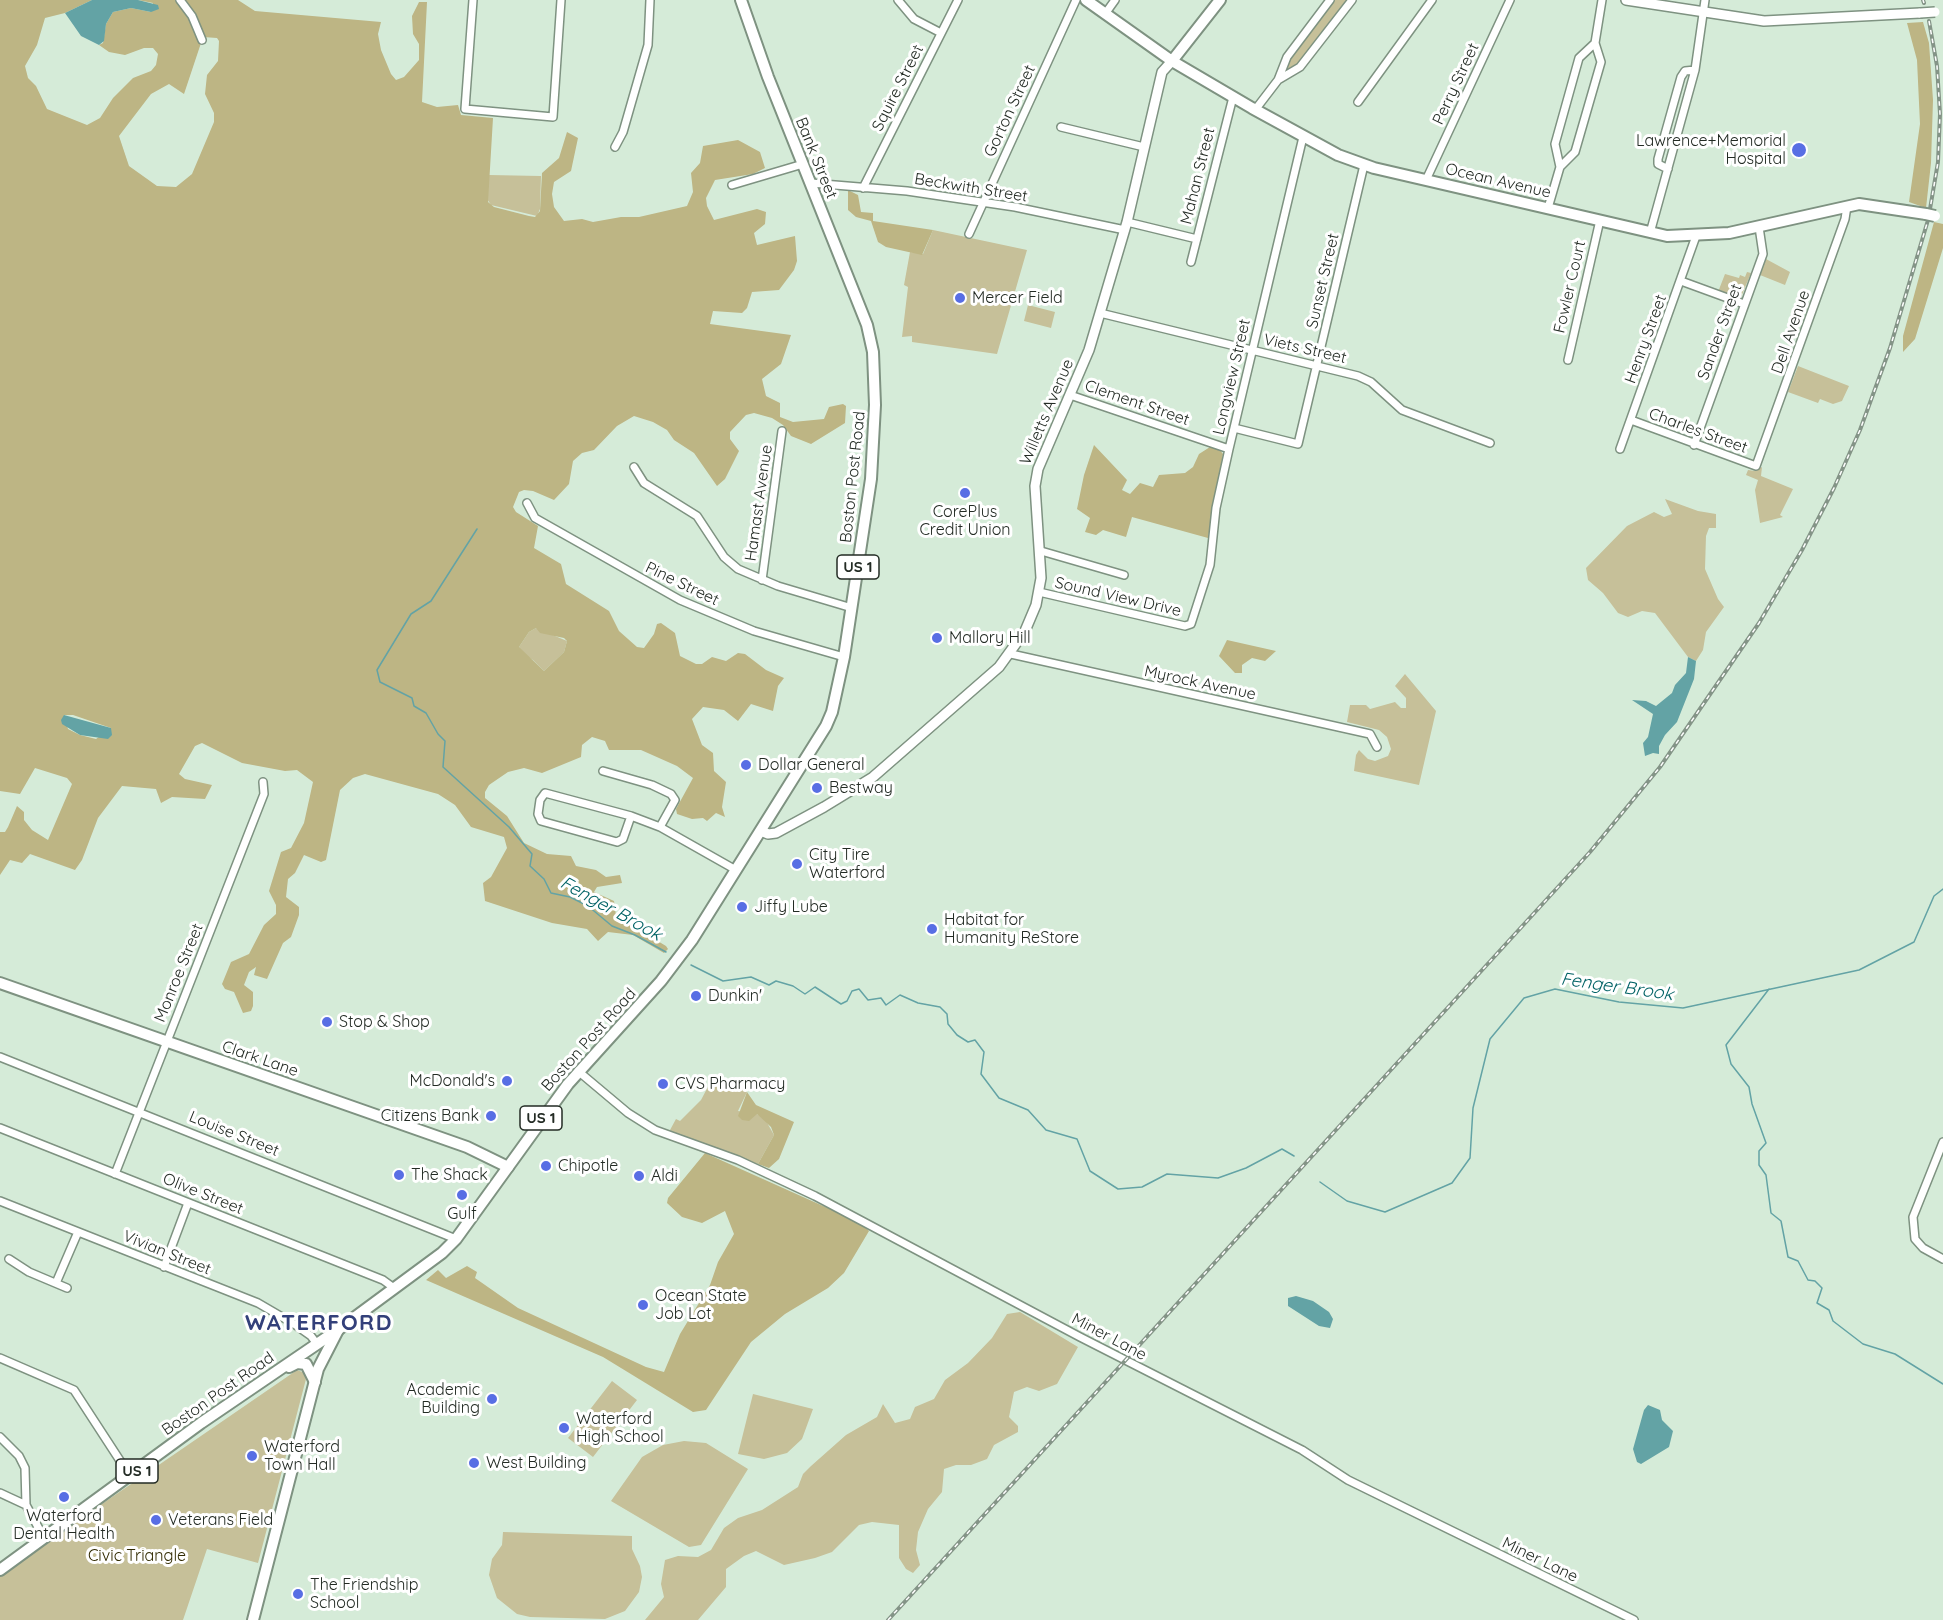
<!DOCTYPE html>
<style>
body{margin:0}
canvas{display:block;background:#d5ebd8}
</style>
<canvas width="1943" height="1620"></canvas>
<script>
const g = document.querySelector('canvas').getContext('2d');
g.lineJoin = 'round';
function paint(path, color) {
  g.fillStyle = color;
  g.fill(path, 'evenodd');
}
function poly(rows) {
  const path = new Path2D();
  for (const r of rows) {
    path.moveTo(r[0], r[1]);
    for (let i = 2; i < r.length; i += 2) path.lineTo(r[i], r[i + 1]);
  }
  return path;
}
function trace(path, color, width, dash) {
  g.strokeStyle = color;
  g.lineWidth = width;
  g.lineCap = dash ? 'butt' : 'round';
  g.setLineDash(dash || []);
  g.stroke(path);
}
function write(font, color, halo, rows, align = 'center') {
  g.font = font + ' Quicksand,sans-serif';
  g.lineWidth = 6;
  g.setLineDash([]);
  g.textBaseline = 'middle';
  g.strokeStyle = halo;
  g.fillStyle = color;
  for (const [text, x, y, turn = 0] of rows) {
    g.save();
    g.translate(x, y);
    g.rotate((+turn || 0) * Math.PI / 180);
    g.textAlign = isNaN(turn) ? turn : align;
    if (halo) g.strokeText(text, 0, 0);
    g.fillText(text, 0, 0);
    g.restore();
  }
}
const green = poly([
 [1333,0,1347,0,1303,57,1294,68,1287,71,1284,69,1291,54],
 [489,175,541,176,540,209,537,216,491,205,487,199],
 [933,230,1027,250,997,354,912,342,912,336,902,337,908,287,904,285,910,252,923,254],
 [1766,259,1790,272,1785,285,1760,275],
 [1747,272,1751,273,1741,297,1718,292,1725,274,1739,278,1740,275,1745,277],
 [1028,305,1055,312,1051,328,1024,321],
 [1798,366,1849,386,1842,401,1833,404,1820,399,1818,403,1788,392],
 [1762,467,1761,476,1793,489,1780,515,1783,517,1760,523,1755,490,1758,480,1746,475,1748,470,1755,471],
 [1665,499,1698,511,1716,514,1716,528,1709,528,1706,536,1705,569,1718,599,1724,607,1706,632,1703,650,1696,661,1688,657,1655,613,1642,611,1628,617,1618,613,1603,593,1588,580,1586,568,1627,526,1654,512,1664,517,1672,514],
 [536,628,567,641,564,652,544,671,533,660,521,653,519,647,529,632],
 [1405,674,1436,711,1419,785,1354,771,1356,755,1359,750,1368,759,1375,761,1388,756,1391,749,1387,737,1379,730,1347,722,1350,705,1366,705,1370,709,1395,702,1401,708,1406,708,1406,698,1395,686],
 [727,1079,739,1083,747,1092,738,1111,757,1114,765,1119,774,1135,758,1164,674,1134,670,1130,676,1119,680,1121,701,1100,711,1081,719,1083],
 [1020,1312,1078,1347,1057,1384,1039,1391,1027,1387,1014,1392,1009,1417,1018,1426,1018,1432,994,1445,987,1459,971,1465,956,1465,944,1469,942,1492,928,1509,918,1532,916,1550,920,1565,913,1573,906,1569,899,1558,899,1525,872,1522,859,1525,832,1552,815,1558,784,1565,756,1551,744,1556,726,1569,726,1587,698,1620,645,1620,664,1597,661,1584,665,1560,678,1556,698,1557,711,1550,724,1528,738,1518,762,1510,798,1487,803,1474,811,1466,846,1435,877,1417,883,1404,895,1423,910,1419,915,1407,934,1399,945,1380,968,1363,992,1338,1007,1314],
 [297,1370,305,1373,306,1379,258,1563,207,1549,183,1620,0,1620,0,1574],
 [612,1381,637,1400,593,1457,568,1438],
 [753,1394,813,1409,802,1439,787,1453,764,1459,738,1454],
 [684,1441,706,1443,748,1469,701,1545,689,1547,611,1501,642,1457,663,1445],
 [503,1532,632,1536,632,1549,640,1566,642,1577,639,1592,625,1611,605,1619,530,1617,517,1614,497,1598,489,1575,492,1559,502,1545]
]);
const forest = poly([
 [0,0,92,0,65,13,45,18,37,45,25,66,28,78,36,86,47,109,87,125,100,118,113,98,133,78,151,71,156,65,158,54,153,48,144,48,125,55,109,52,99,45,103,43,106,24,113,12,131,8,151,12,153,3,138,0,238,0,255,11,381,22,378,34,381,50,391,74,396,80,404,77,419,60,419,44,413,34,412,16,419,2,427,2,422,102,437,107,458,105,461,115,493,118,488,202,494,207,529,216,535,217,540,211,542,173,559,158,567,132,578,138,571,171,554,182,552,194,554,207,564,221,582,219,593,222,621,217,639,217,687,206,693,192,691,173,700,163,703,146,738,140,760,152,765,168,753,174,715,180,706,198,707,206,714,220,757,209,766,212,765,224,754,233,757,245,795,236,797,261,794,270,779,290,752,292,747,308,742,313,713,311,710,324,791,335,781,364,762,379,766,396,780,403,780,417,793,422,824,419,829,407,843,404,846,406,845,423,811,444,791,436,783,425,772,418,754,413,746,415,730,432,730,439,739,451,725,479,717,486,694,453,674,440,667,430,653,422,634,416,617,426,594,450,582,453,573,461,569,484,554,500,533,491,524,490,519,492,513,507,516,512,538,526,534,548,561,564,566,584,609,611,619,631,637,647,644,648,654,634,657,624,661,623,675,633,680,656,696,664,702,664,712,657,726,661,738,653,745,654,766,670,784,678,778,686,773,711,751,704,738,721,724,710,703,707,692,719,702,745,713,753,714,771,726,782,722,807,725,817,716,813,707,821,703,818,692,819,677,814,676,809,693,778,677,766,641,750,609,750,605,741,592,737,582,745,581,757,542,773,524,768,508,772,489,785,485,792,485,798,507,816,524,843,547,854,571,856,576,866,596,870,606,877,620,875,622,883,597,887,594,892,614,901,616,916,666,946,668,949,664,953,633,935,608,932,598,941,587,929,552,923,485,901,483,883,491,877,507,848,504,837,471,827,455,805,438,794,365,774,353,778,340,790,326,860,321,862,304,855,295,873,288,879,286,897,299,907,299,915,291,937,283,943,267,979,254,975,256,967,249,972,244,985,253,992,253,1006,251,1011,243,1013,234,992,225,989,222,984,231,962,249,954,264,925,276,914,276,905,269,891,281,852,291,848,304,823,313,782,297,770,285,771,242,763,202,743,195,746,179,774,185,779,212,785,205,799,172,797,161,803,156,789,122,786,98,818,82,860,75,870,30,854,22,863,10,860,0,875,0,832,5,832,8,827,17,806,24,812,24,820,32,830,48,840,72,784,67,778,35,768,20,794,0,791],
 [203,37,217,38,219,41,218,61,207,75,205,94,214,113,214,122,192,174,176,187,157,186,129,166,119,136,151,94,169,84,184,94],
 [536,628,540,633,564,638,567,641,564,652,544,671,519,647,529,632],
 [64,715,73,715,111,728,96,739,80,735,68,729],
 [1923,22,1929,43,1933,100,1931,163,1926,208,1909,202,1920,124,1917,60,1907,23],
 [848,190,858,195,861,212,873,213,873,221,933,230,922,255,886,247,878,242,871,221,856,217,848,210],
 [1934,222,1943,224,1943,248,1915,339,1903,352,1903,336],
 [1094,445,1127,480,1122,490,1130,494,1140,483,1153,487,1159,475,1185,473,1193,467,1199,454,1210,447,1220,450,1223,454,1208,538,1132,517,1126,537,1103,530,1096,535,1085,532,1090,518,1077,509,1084,475],
 [1227,640,1276,651,1265,661,1252,658,1242,665,1242,673,1235,673,1219,656],
 [747,1092,756,1105,794,1122,779,1159,769,1168,758,1164,774,1135,771,1127,757,1114,749,1121,742,1120,738,1116],
 [705,1153,861,1223,869,1231,844,1273,828,1288,785,1314,751,1342,706,1410,693,1412,603,1357,426,1280,438,1270,446,1278,467,1266,477,1272,475,1278,518,1308,646,1367,664,1372,680,1334,710,1285,718,1262,734,1234,725,1211,702,1223,682,1217,667,1203,668,1198]
]);
const water = poly([
 [92,0,138,0,158,5,159,9,151,12,131,8,113,12,106,24,104,41,99,45,81,36,65,13],
 [1688,657,1696,661,1694,679,1677,722,1665,735,1659,746,1659,754,1653,753,1645,756,1643,743,1648,737,1653,714,1632,700,1646,701,1656,706,1672,693,1675,685,1686,673],
 [64,715,111,728,112,735,108,739,80,735,62,724,61,720],
 [1296,1296,1313,1301,1329,1312,1333,1319,1330,1328,1319,1326,1288,1306,1288,1298],
 [1648,1405,1660,1410,1662,1420,1673,1431,1669,1447,1641,1464,1637,1462,1633,1449,1644,1410]
]);
const stream = poly([
 [477,529,431,601,411,614,377,670,380,682,412,698,414,706,426,713,438,734,445,741,443,767,509,827,532,854,530,866,544,879,551,893,570,897,588,906,612,926,635,935,666,952],
 [691,965,723,981,751,977,769,985,776,981,793,986,805,994,815,987,841,1004,847,1001,852,991,859,989,868,1000,881,998,886,1005,900,995,918,1003,940,1007,947,1014,948,1024,957,1035,968,1042,975,1040,984,1052,981,1074,999,1098,1028,1110,1046,1130,1077,1139,1090,1171,1118,1189,1142,1187,1167,1174,1218,1178,1246,1168,1282,1149,1294,1156],
 [1769,989,1726,1045,1731,1064,1749,1087,1752,1104,1766,1143,1759,1151,1759,1165,1766,1175,1771,1213,1781,1221,1788,1257,1798,1261,1808,1280,1815,1281,1822,1288,1817,1303,1829,1310,1833,1321,1863,1344,1895,1354,1943,1384],
 [1320,1182,1347,1201,1385,1212,1452,1183,1470,1158,1473,1108,1490,1039,1524,998,1555,989,1619,1002,1683,1008,1859,970,1914,942,1934,896,1943,889]
]);
const minor = poly([
 [180,0,192,16,202,40],
 [473,0,465,109,553,117,561,0],
 [898,0,914,19,941,33],
 [1105,14,1115,0],
 [1278,80,1300,67,1352,0],
 [1358,102,1432,0],
 [1255,110,1278,80,1287,57,1330,0],
 [1061,127,1144,147],
 [615,147,623,132,648,45,650,0],
 [1560,167,1575,152,1601,62,1595,43,1602,0],
 [1668,169,1658,164,1658,159,1681,77,1685,71,1695,70],
 [1426,180,1510,0],
 [811,183,907,191,1015,207,1125,230],
 [732,185,803,164],
 [863,188,958,0],
 [1548,208,1560,167,1555,144,1579,58,1595,43],
 [1127,222,1197,239],
 [1650,233,1695,70,1705,0],
 [969,234,1076,0],
 [1191,262,1233,97],
 [1681,281,1744,304],
 [1100,313,1358,376,1371,382,1402,410,1490,443],
 [1568,360,1600,220],
 [1070,395,1229,449],
 [1631,420,1756,466,1845,219,1847,206],
 [1234,428,1298,444,1364,165],
 [1694,445,1763,254,1759,227],
 [1620,449,1696,236],
 [634,467,644,483,697,516,724,557,738,569,778,586,852,608],
 [527,503,535,518,680,600,754,631,844,657],
 [1041,551,1124,575],
 [762,580,782,431],
 [1039,592,1185,626,1191,624,1210,565,1216,508,1229,449,1303,137],
 [1011,654,1370,734,1377,747],
 [603,771,652,785,671,794,675,800,660,827],
 [631,816,623,839,617,842,541,821,538,814,540,800,545,793,631,816,660,827,736,870],
 [0,1057,456,1239],
 [578,1071,628,1113,655,1130,738,1160,815,1196,1080,1337,1302,1450,1348,1480,1634,1620],
 [0,1128,383,1280,394,1288],
 [1943,1142,1913,1217,1915,1239,1923,1248,1943,1259],
 [115,1174,264,794,263,782],
 [0,1201,258,1303,294,1324,311,1336,317,1344],
 [9,1259,29,1272,67,1288],
 [164,1267,188,1203],
 [56,1283,78,1232],
 [0,1358,74,1390,130,1476],
 [0,1437,19,1456,25,1468,26,1505],
 [0,1493,26,1505,44,1538]
]);
const tertiary = poly([
 [1626,0,1764,21,1920,13],
 [761,831,768,834,776,833,824,807,873,777,999,667,1025,631,1036,605,1041,578,1035,486,1038,469,1089,350,1127,222,1162,72,1172,61]
]);
const secondary = poly([
 [1086,0,1172,61,1252,108,1338,155,1374,168,1667,236,1729,233,1859,204,1926,214],
 [1172,61,1220,0],
 [0,983,467,1147,508,1167],
 [253,1620,318,1369,338,1330]
]);
const primary = poly([
 [289,1367,297,1363,306,1364,315,1382],
 [0,1570,201,1423,339,1329,442,1253,456,1239,568,1084,661,981,692,940,826,726,832,712,844,657,871,479,875,405,873,352,867,325,768,77,741,0]
]);
const rail = poly([
 [1923,0,1924,3],
 [1929,21,1937,66,1940,114,1938,162,1930,209],
 [888,1620,1590,852,1660,767,1759,623,1802,550,1834,488,1860,430,1890,348,1928,220]
]);
const tertiaryBridge = poly([
 [1920,13,1935,12]
]);
const secondaryBridge = poly([
 [1926,214,1935,216]
]);
const markers = [
 [1799,150,8,"#586ee4"],
 [960,298,6,"#586ee4"],
 [965,493,6,"#586ee4"],
 [937,638,6,"#586ee4"],
 [746,765,6,"#586ee4"],
 [817,788,6,"#586ee4"],
 [797,864,6,"#586ee4"],
 [742,907,6,"#586ee4"],
 [932,929,6,"#586ee4"],
 [696,996,6,"#586ee4"],
 [327,1022,6,"#586ee4"],
 [507,1081,6,"#586ee4"],
 [663,1084,6,"#586ee4"],
 [491,1116,6,"#586ee4"],
 [546,1166,6,"#586ee4"],
 [399,1175,6,"#586ee4"],
 [639,1176,6,"#586ee4"],
 [462,1195,6,"#586ee4"],
 [643,1305,6,"#586ee4"],
 [492,1399,6,"#586ee4"],
 [564,1428,6,"#586ee4"],
 [252,1456,6,"#586ee4"],
 [474,1463,6,"#586ee4"],
 [64,1497,6,"#586ee4"],
 [156,1520,6,"#586ee4"],
 [298,1594,6,"#586ee4"]
];
const shields = [
 [858,567,42],
 [541,1118,42],
 [137,1471,42]
];
const shieldNames = [
 ["US 1",858,567],
 ["US 1",541,1118],
 ["US 1",137,1471]
];
const streetNames = [
 ["Perry Street",1456,84,-65],
 ["Squire Street",898,88,-63],
 ["Gorton Street",1010,111,-65],
 ["Bank Street",816,158,68],
 ["Mahan Street",1198,176,-76],
 ["Ocean Avenue",1498,181,13],
 ["Beckwith Street",971,188,9],
 ["Sunset Street",1323,281,-77],
 ["Fowler Court",1570,287,-77],
 ["Sander Street",1720,332,-70],
 ["Dell Avenue",1791,332,-71],
 ["Henry Street",1646,339,-70],
 ["Viets Street",1305,349,13],
 ["Longview Street",1232,377,-77],
 ["Clement Street",1137,403,19],
 ["Willetts Avenue",1047,412,-67],
 ["Charles Street",1698,431,20],
 ["Boston Post Road",853,477,-84],
 ["Hamast Avenue",759,503,-82],
 ["Pine Street",682,584,26],
 ["Sound View Drive",1118,597,13],
 ["Myrock Avenue",1200,683,12],
 ["Monroe Street",179,973,-68],
 ["Boston Post Road",589,1040,-48],
 ["Clark Lane",260,1059,19],
 ["Louise Street",234,1134,22],
 ["Olive Street",203,1194,22],
 ["Vivian Street",167,1253,22],
 ["Miner Lane",1109,1337,28],
 ["Boston Post Road",218,1394,-35],
 ["Miner Lane",1540,1560,26]
];
const poiNames = [
 ["Lawrence+Memorial",1786,141,"right"],
 ["Hospital",1786,159,"right"],
 ["Mercer Field",972,298],
 ["CorePlus",965,512,"center"],
 ["Credit Union",965,530,"center"],
 ["Mallory Hill",949,638],
 ["Dollar General",758,765],
 ["Bestway",829,788],
 ["City Tire",809,855],
 ["Waterford",809,873],
 ["Jiffy Lube",754,907],
 ["Habitat for",944,920],
 ["Humanity ReStore",944,938],
 ["Dunkin'",708,996],
 ["Stop & Shop",339,1022],
 ["McDonald's",495,1081,"right"],
 ["CVS Pharmacy",675,1084],
 ["Citizens Bank",479,1116,"right"],
 ["Chipotle",558,1166],
 ["The Shack",411,1175],
 ["Aldi",651,1176],
 ["Gulf",462,1214,"center"],
 ["Ocean State",655,1296],
 ["Job Lot",655,1314],
 ["Academic",480,1390,"right"],
 ["Building",480,1408,"right"],
 ["Waterford",576,1419],
 ["High School",576,1437],
 ["Waterford",264,1447],
 ["Town Hall",264,1465],
 ["West Building",486,1463],
 ["Waterford",64,1516,"center"],
 ["Dental Health",64,1534,"center"],
 ["Veterans Field",168,1520],
 ["The Friendship",310,1585],
 ["School",310,1603]
];
const parkNames = [
 ["Civic Triangle",137,1556]
];
const waterNames = [
 ["Fenger Brook",611,909,29],
 ["Fenger Brook",1617,987,8]
];
const districtNames = [
 ["WATERFORD",319,1323]
];
paint(green, '#c6c099');
paint(forest, '#bdb584');
paint(water, '#63a3a5');
trace(stream, '#63a3a5', 1.5);
trace(minor, '#7e9281', 10);
trace(tertiary, '#7e9281', 12);
trace(secondary, '#7e9281', 14);
trace(primary, '#7e9281', 14);
trace(minor, '#fff', 7);
trace(tertiary, '#fff', 9);
trace(secondary, '#fff', 10);
trace(primary, '#fff', 10);
trace(rail, '#849487', 4);
trace(rail, '#fff', 1.5, [4.5]);
trace(tertiaryBridge, '#7e9281', 12, []);
trace(secondaryBridge, '#7e9281', 14, []);
trace(tertiaryBridge, '#fff', 9);
trace(secondaryBridge, '#fff', 10);
for (const [x, y, r, color] of markers) {
  const dot = new Path2D();
  dot.arc(x, y, r, 0, 2 * Math.PI);
  g.fillStyle = color;
  g.fill(dot);
  trace(dot, '#fff', 2);
}
for (const [x, y, w] of shields) {
  const box = new Path2D();
  box.roundRect(x - w / 2, y - 12, w, 24, 4.5);
  g.fillStyle = '#fff';
  g.fill(box);
  trace(box, '#232b24', 1.5);
}
write('bold 15px', '#232b24', null, shieldNames);
write('16px', '#232b24', '#fff', streetNames);
write('16px', '#232b24', '#fff', poiNames, 'left');
write('16px', '#312a01', '#fff', parkNames);
write('italic 18px', '#006265', '#fff', waterNames);
g.letterSpacing = '1.5px';
write('bold 22px', '#33407a', '#fff', districtNames);
g.letterSpacing = '0px';
</script>
